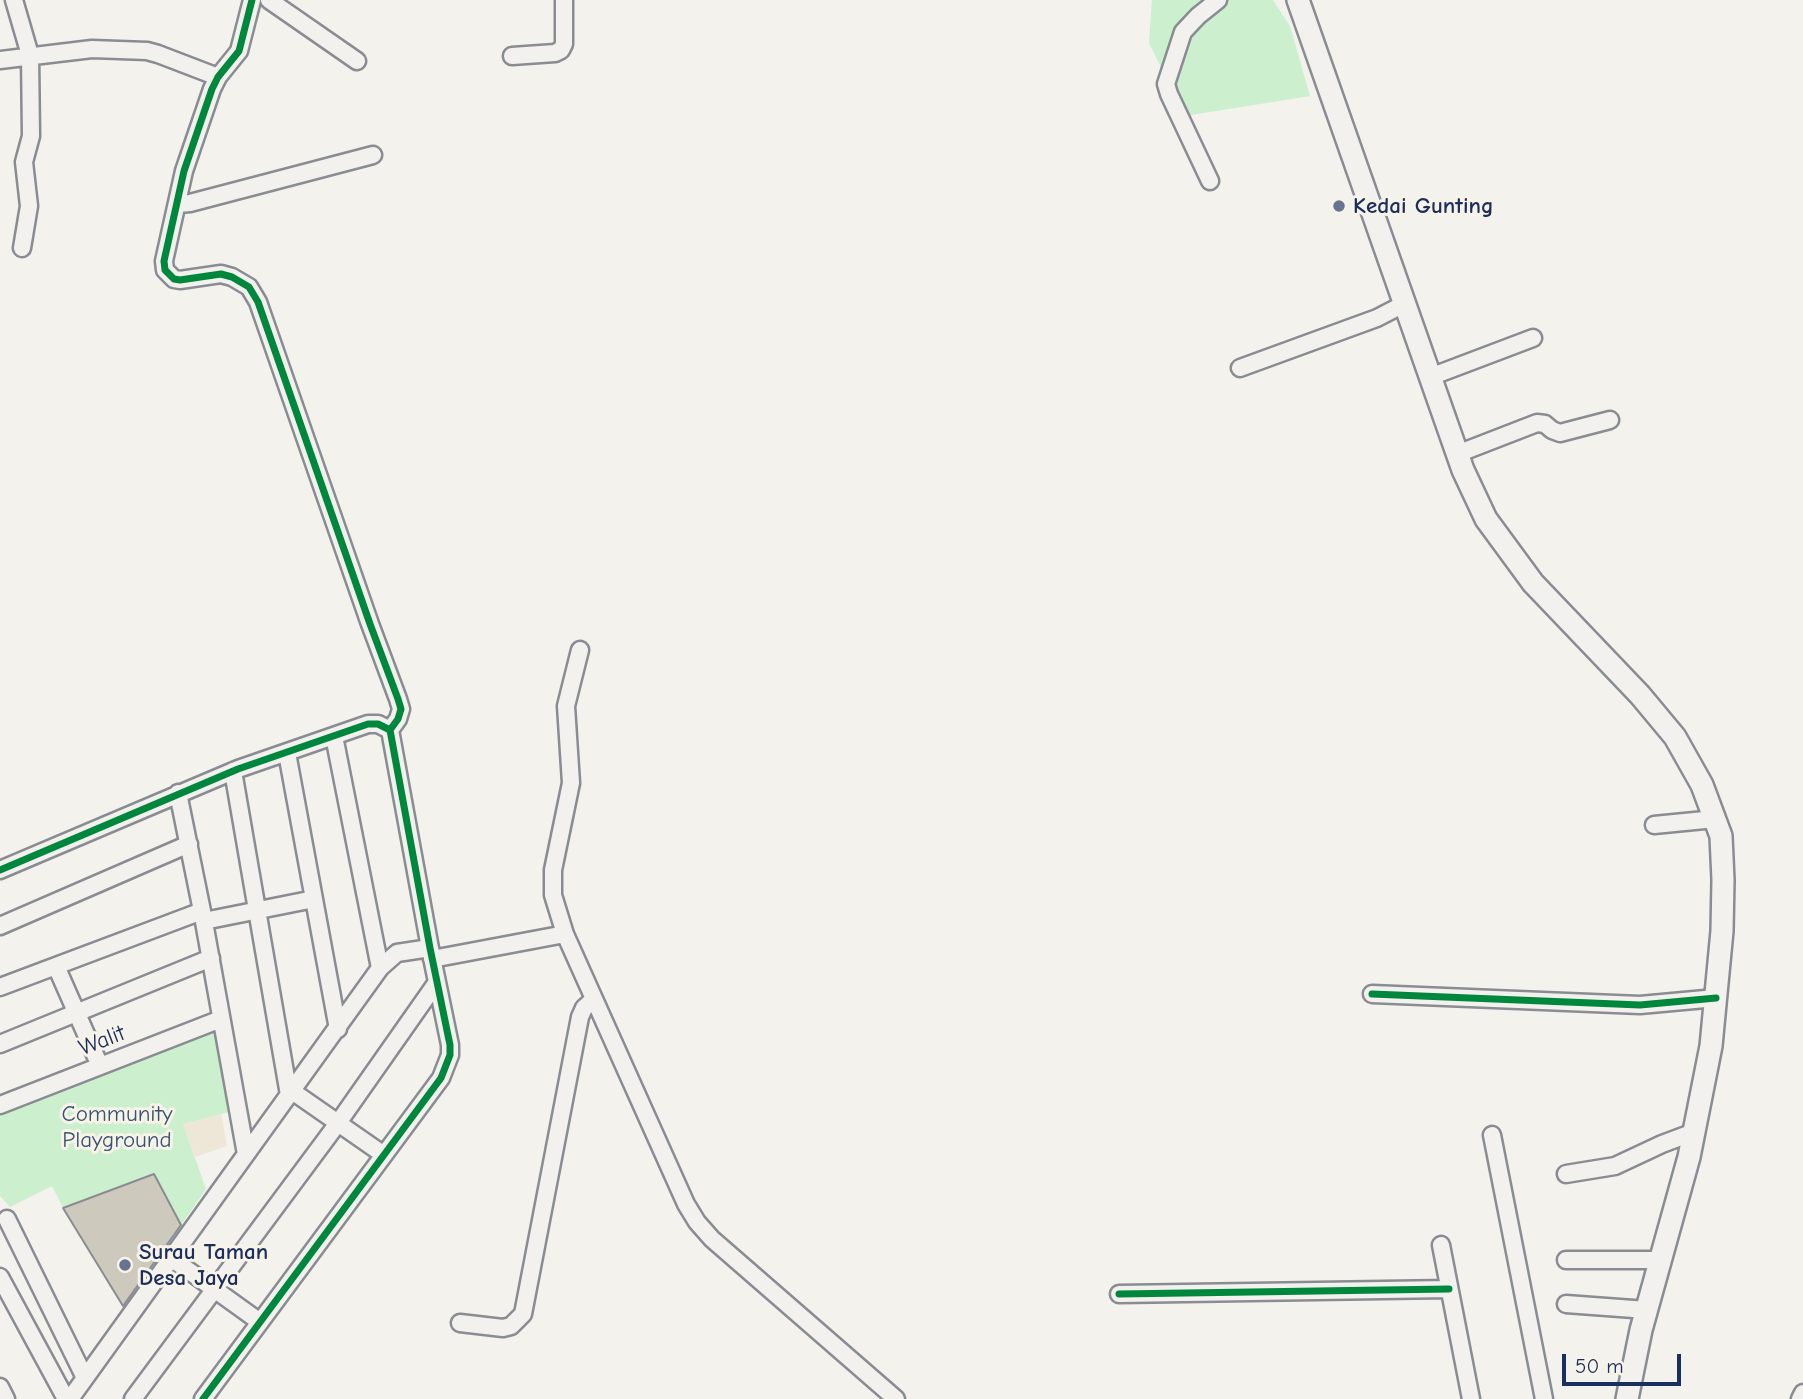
<!DOCTYPE html>
<style>
body{margin:0}
#map{position:relative;width:1803px;height:1399px;overflow:hidden;background:#f4f2ec;font-family:"Comic Neue",sans-serif}
canvas{display:block}
.scale{position:absolute;left:1562px;top:1354px;width:119px;height:32px;box-sizing:border-box;border:4px solid #1b2f5e;border-top:0;padding-left:9px;font-size:21px;line-height:24px;white-space:nowrap;color:#1b2f5e;-webkit-text-stroke:5px #f7f3e8;paint-order:stroke}
</style>
<div id="map">
<canvas width="1803" height="1399"></canvas>
<div class="scale">50 m</div>
</div>
<script>
const g = document.querySelector('canvas').getContext('2d');
g.lineJoin = 'round';
function paint(path, color) {
  g.fillStyle = color;
  g.fill(path, 'evenodd');
}
function poly(rows) {
  const path = new Path2D();
  for (const r of rows) {
    path.moveTo(r[0], r[1]);
    for (let i = 2; i < r.length; i += 2) path.lineTo(r[i], r[i + 1]);
  }
  return path;
}
function trace(path, color, width, dash) {
  g.strokeStyle = color;
  g.lineWidth = width;
  g.lineCap = dash ? 'butt' : 'round';
  g.setLineDash(dash || []);
  g.stroke(path);
}
function write(font, color, halo, rows, align = 'center') {
  g.font = font + ' "Comic Neue",sans-serif';
  g.lineWidth = 6;
  g.setLineDash([]);
  g.textBaseline = 'middle';
  g.strokeStyle = halo;
  g.fillStyle = color;
  for (const [text, x, y, turn = 0] of rows) {
    g.save();
    g.translate(x, y);
    g.rotate((+turn || 0) * Math.PI / 180);
    g.textAlign = isNaN(turn) ? turn : align;
    if (halo) g.strokeText(text, 0, 0);
    g.fillText(text, 0, 0);
    g.restore();
  }
}
const built = poly([
 [221,1114,227,1146,195,1157,183,1124]
]);
const green = poly([
 [1152,0,1273,0,1290,26,1310,96,1185,116,1149,43],
 [215,1027,229,1112,183,1124,206,1189,181,1225,154,1175,63,1208,52,1186,10,1207,0,1196,0,1111]
]);
const building = poly([
 [154,1174,181,1225,123,1306,63,1208,154,1174]
]);
const minor = poly([
 [14,0,30,55,31,136,24,162,29,206,22,248],
 [269,0,357,61],
 [512,56,555,53,561,50,564,44,564,0],
 [0,60,92,49,147,51,158,54,218,77],
 [1210,181,1169,94,1166,84,1183,32,1198,16,1218,0],
 [178,204,190,203,373,155],
 [1240,368,1377,318,1404,304],
 [1430,377,1533,338],
 [1457,454,1537,423,1545,424,1552,430,1560,433,1610,420],
 [580,650,566,706,571,783,553,870,553,895,565,934,686,1204,697,1222,712,1239,896,1399],
 [334,736,380,968],
 [287,753,338,1029],
 [233,771,289,1095],
 [178,793,202,911,246,1154],
 [1654,825,1715,819],
 [0,870,238,769,368,724,378,724,390,730],
 [204,921,314,899],
 [0,926,189,844],
 [432,959,565,934],
 [56,966,100,1066],
 [0,987,202,911],
 [1372,994,1640,1005,1716,998],
 [0,1044,211,958],
 [292,1091,384,1155],
 [0,1105,221,1019],
 [1492,1135,1544,1399],
 [1566,1174,1615,1166,1662,1144,1694,1132],
 [7,1219,85,1378],
 [1441,1245,1471,1399],
 [171,1258,260,1322],
 [1566,1260,1660,1260],
 [0,1277,66,1399],
 [1119,1294,1449,1289],
 [1566,1304,1647,1310],
 [460,1323,503,1328,511,1326,523,1314,580,1017,584,1008,594,999],
 [0,1387,6,1399],
 [70,1399,380,968,397,953,430,948],
 [133,1399,338,1123,437,982],
 [203,1399,441,1078,450,1055,450,1045,430,948,390,730,398,719,401,709,398,699,370,624,258,302,249,287,232,277,221,274,180,280,174,279,165,270,164,261,184,171,212,89,218,77,239,51,252,0],
 [1800,1399,1803,1393]
]);
const major = poly([
 [1298,0,1463,470,1486,519,1533,583,1640,695,1675,737,1702,785,1721,836,1723,880,1722,931,1711,1046,1689,1157,1641,1330,1627,1399]
]);
const cycleway = poly([
 [0,870,238,769,368,724,378,724,390,730],
 [1372,994,1640,1005,1716,998],
 [1119,1294,1449,1289],
 [203,1399,441,1078,450,1055,450,1045,430,948,390,730,398,719,401,709,398,699,370,624,258,302,249,287,232,277,221,274,180,280,174,279,165,270,164,261,184,171,212,89,218,77,239,51,252,0]
]);
const markers = [
 [1339,206,7,"#677390"],
 [125,1265,7,"#677390"]
];
const poiNames = [
 ["Kedai Gunting",1353,206],
 ["Surau Taman",139,1252],
 ["Desa Jaya",139,1278]
];
const streetNames = [
 ["Walit",102,1041,-21]
];
const parkNames = [
 ["Community",117,1114],
 ["Playground",117,1140]
];
paint(built, '#eee7d8');
paint(green, '#ccefce');
paint(building, '#cec9bd');
trace(building, '#898c92', 2);
trace(minor, '#898c92', 21);
trace(major, '#898c92', 26);
trace(minor, '#f2f1ed', 16);
trace(major, '#f2f1ed', 21);
trace(cycleway, '#00873e', 7);
for (const [x, y, r, color] of markers) {
  const dot = new Path2D();
  dot.arc(x, y, r, 0, 2 * Math.PI);
  g.fillStyle = color;
  g.fill(dot);
  trace(dot, '#f7f3e8', 2.5);
}
write('bold 23px', '#1b2f5e', '#f7f3e8', poiNames, 'left');
write('23px', '#1b2f5e', '#f7f3e8', streetNames);
write('23px', '#385570', '#f7f3e8', parkNames);
</script>
